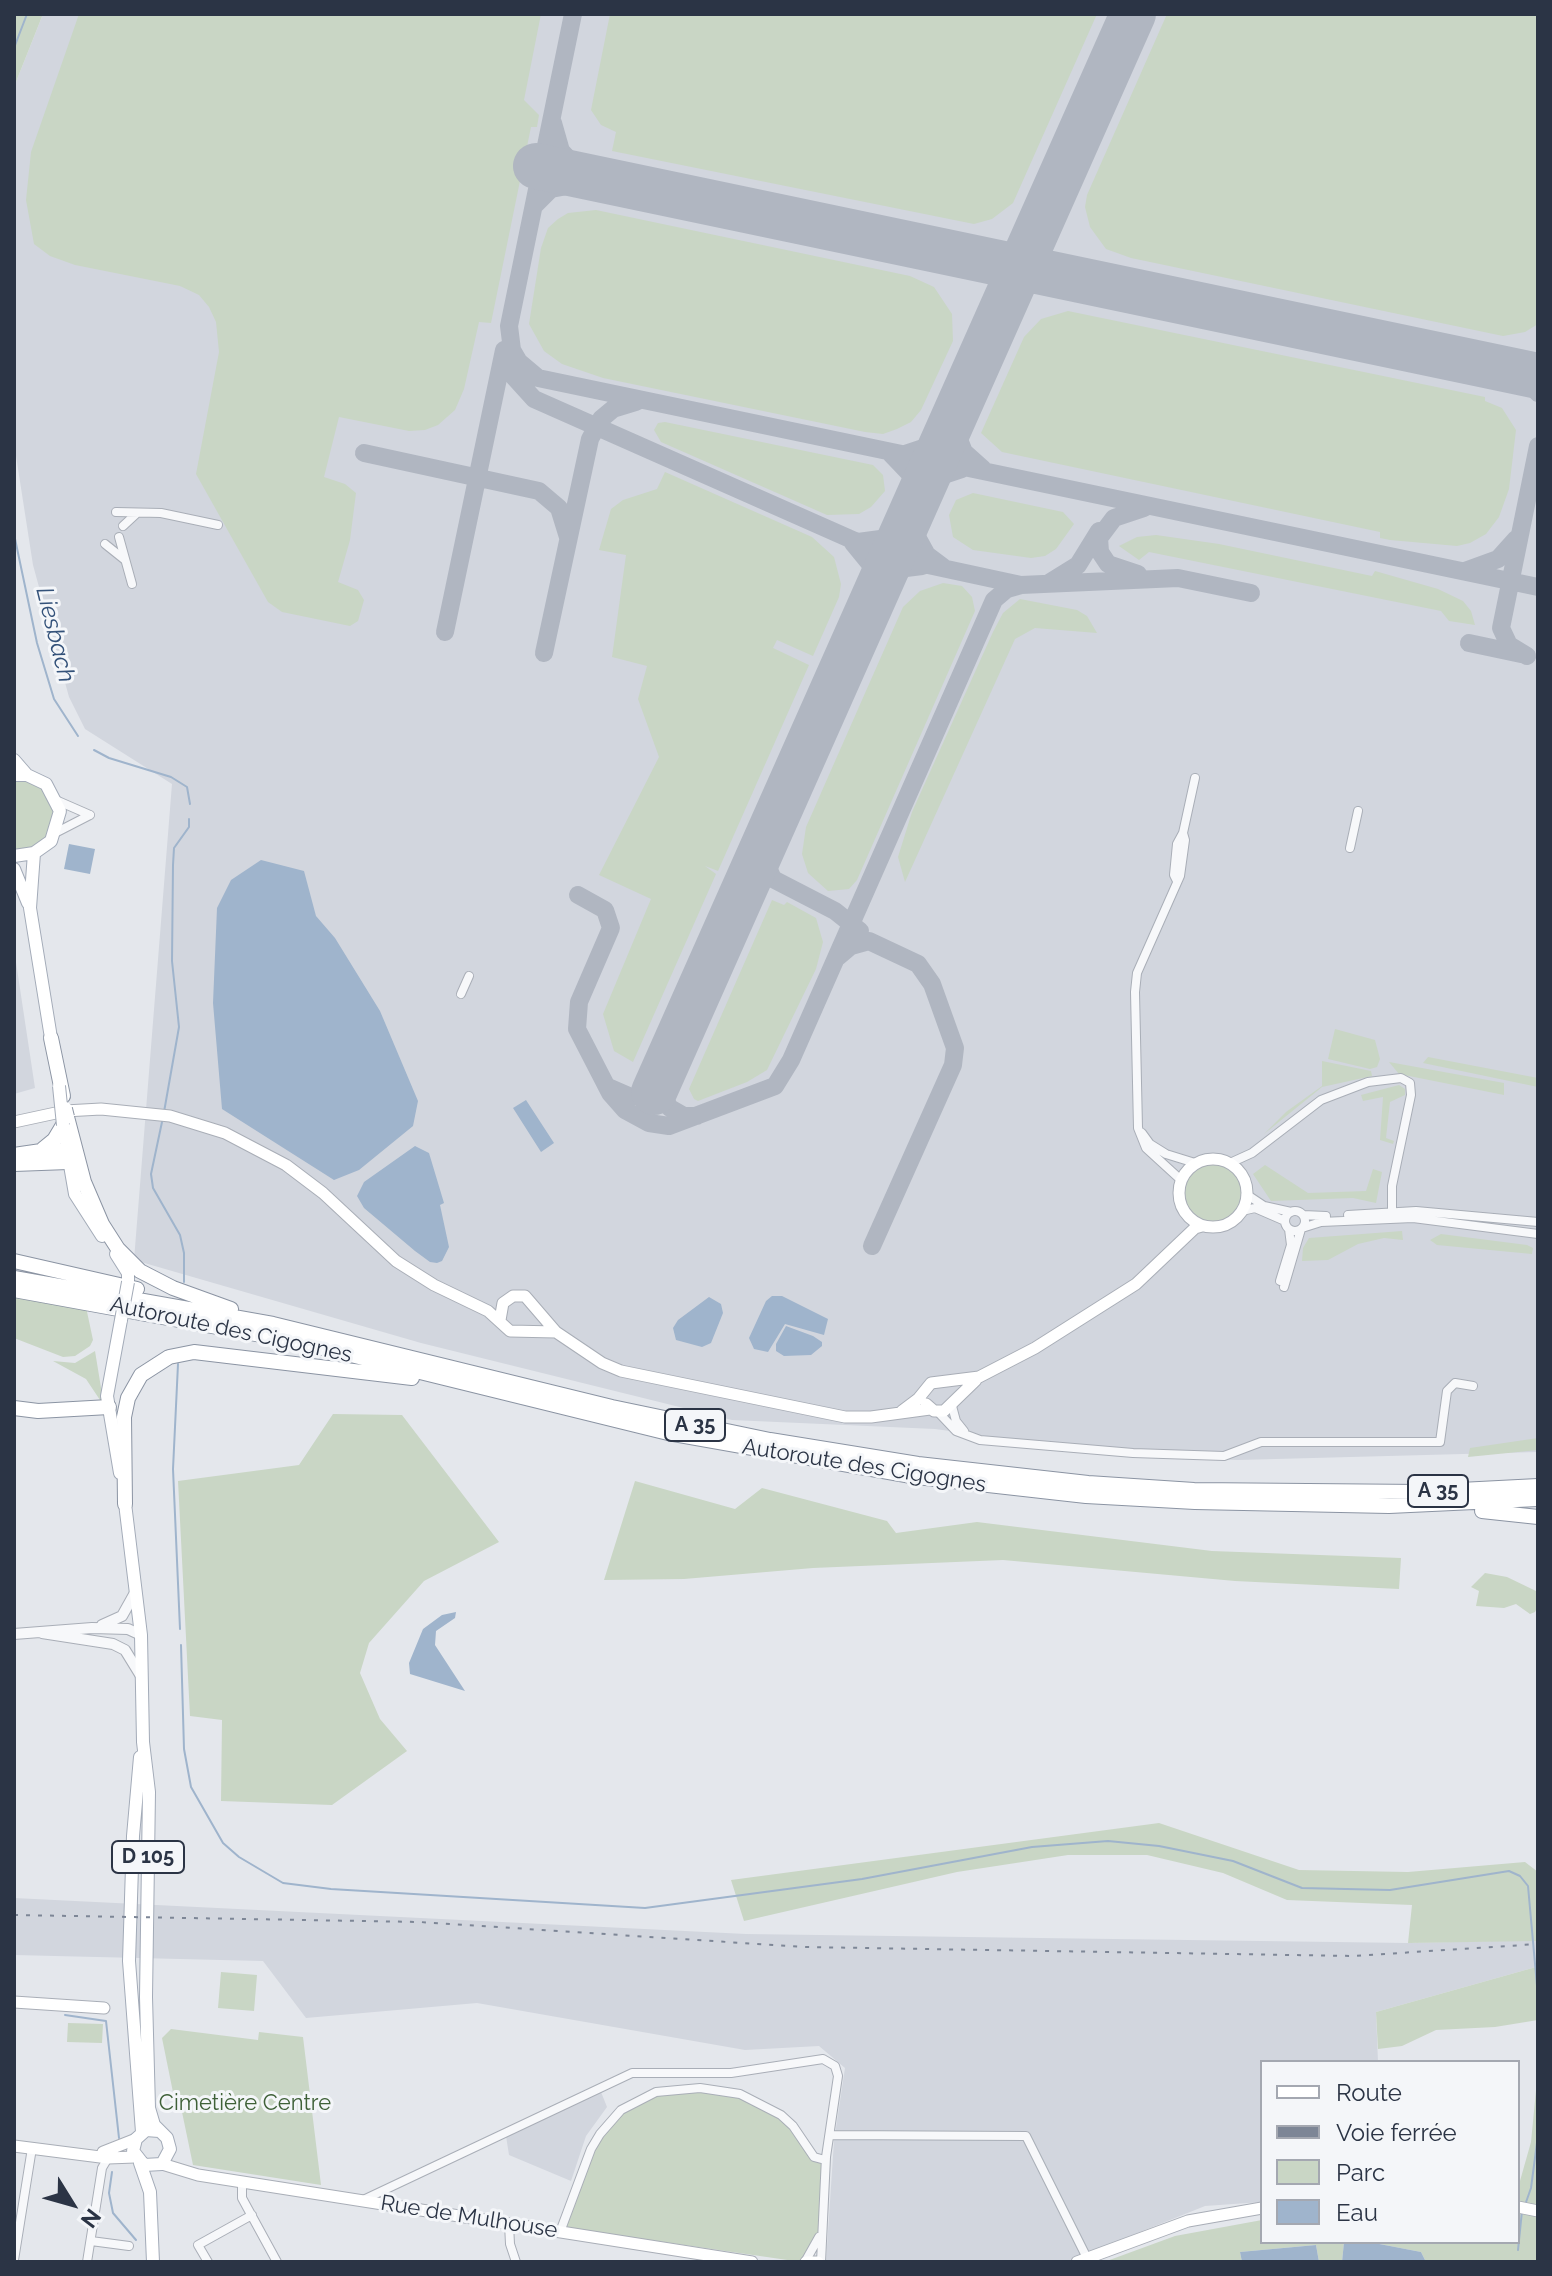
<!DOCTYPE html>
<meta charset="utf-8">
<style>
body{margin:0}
#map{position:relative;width:1552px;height:2276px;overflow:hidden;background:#e4e7ec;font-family:Raleway,sans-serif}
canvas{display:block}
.frame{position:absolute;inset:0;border:16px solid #2b3445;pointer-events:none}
.legend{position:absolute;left:1260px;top:2060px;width:260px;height:184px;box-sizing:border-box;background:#f4f6f9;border:2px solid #a4a8b1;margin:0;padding:10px 14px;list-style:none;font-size:24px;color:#2b3445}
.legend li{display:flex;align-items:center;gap:16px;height:40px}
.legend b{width:40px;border:2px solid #a4a8b1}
.north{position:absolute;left:32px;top:2164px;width:80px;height:80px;-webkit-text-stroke:6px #f4f6f9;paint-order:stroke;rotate:127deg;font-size:22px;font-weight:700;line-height:32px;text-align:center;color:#2b3445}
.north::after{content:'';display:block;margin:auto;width:28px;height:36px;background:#2b3445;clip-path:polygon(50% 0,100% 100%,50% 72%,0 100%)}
</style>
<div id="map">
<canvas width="1552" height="2276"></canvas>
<div class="frame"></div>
<ul class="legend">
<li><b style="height:10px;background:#fff"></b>Route</li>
<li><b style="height:10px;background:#7d8696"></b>Voie ferrée</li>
<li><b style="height:22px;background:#c9d6c5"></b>Parc</li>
<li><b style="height:22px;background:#9fb4cc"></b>Eau</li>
</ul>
<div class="north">N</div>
</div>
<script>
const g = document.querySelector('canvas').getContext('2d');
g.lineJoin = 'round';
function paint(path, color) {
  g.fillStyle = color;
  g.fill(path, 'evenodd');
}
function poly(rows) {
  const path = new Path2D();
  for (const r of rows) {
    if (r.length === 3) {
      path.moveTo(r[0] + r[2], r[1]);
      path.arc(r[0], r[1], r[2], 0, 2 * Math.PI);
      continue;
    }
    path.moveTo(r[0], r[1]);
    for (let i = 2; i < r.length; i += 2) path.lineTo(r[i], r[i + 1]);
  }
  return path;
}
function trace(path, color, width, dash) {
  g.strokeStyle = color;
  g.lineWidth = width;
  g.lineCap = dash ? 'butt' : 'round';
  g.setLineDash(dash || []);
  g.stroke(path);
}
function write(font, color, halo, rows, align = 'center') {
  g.font = font + ' Raleway,sans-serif';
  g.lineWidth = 6;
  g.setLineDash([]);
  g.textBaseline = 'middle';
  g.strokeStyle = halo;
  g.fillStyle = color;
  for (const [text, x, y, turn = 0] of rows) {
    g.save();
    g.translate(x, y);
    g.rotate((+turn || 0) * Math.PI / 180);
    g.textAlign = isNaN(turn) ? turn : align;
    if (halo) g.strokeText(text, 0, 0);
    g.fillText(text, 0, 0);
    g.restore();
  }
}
const built = poly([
 [43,14,1538,14,1538,1452,1238,1460,1140,1457,935,1429,732,1420,421,1343,134,1260,172,784,85,729,69,697,33,565,14,443,14,87],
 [14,949,35,1088,14,1094],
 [14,1898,746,1934,1408,1943,1536,1940,1536,1967,1376,2012,1378,2062,1262,2062,1262,2202,1205,2206,1065,2262,826,2262,834,2141,845,2068,819,2046,745,2050,477,2003,306,2018,263,1961,14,1955],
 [601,2092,607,2107,586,2136,571,2181,509,2155,506,2136]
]);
const green = poly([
 [14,14,43,14,14,87],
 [79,14,541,14,524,100,539,115,537,127,531,127,491,323,479,322,464,389,455,410,438,425,425,430,409,431,339,417,324,477,345,484,356,493,350,540,338,582,358,590,364,600,358,621,350,626,282,612,268,602,196,474,219,352,216,322,209,307,199,295,180,286,75,265,50,256,34,244,26,200,31,152],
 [610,14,1097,14,1013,203,992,219,974,224,612,151,616,132,601,125,591,110],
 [1167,14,1538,14,1538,324,1525,332,1503,336,1131,258,1106,249,1090,227,1085,207,1087,195],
 [596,210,910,276,934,287,952,314,953,341,921,410,911,422,897,429,883,434,865,432,603,378,562,364,544,351,529,324,541,248,548,228,558,219,568,213],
 [1068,311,1485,397,1485,401,1502,408,1516,430,1509,489,1499,517,1486,534,1470,543,1457,546,1390,540,1380,538,1380,532,1002,452,981,433,1024,337,1041,319],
 [665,422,873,465,883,475,885,491,871,507,859,514,827,515,661,442,654,430,658,423],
 [665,472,812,537,834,557,841,584,839,597,813,656,777,640,773,648,809,665,718,871,705,866,716,874,633,1062,614,1051,603,1014,651,899,599,875,659,757,638,699,647,666,612,657,626,555,599,550,611,509,623,500,657,489],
 [973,493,1063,512,1074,524,1056,549,1045,556,1031,558,973,550,953,537,949,515,956,500],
 [1156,535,1219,544,1372,576,1375,571,1438,589,1463,601,1471,611,1475,625,1449,621,1441,611,1149,552,1139,560,1119,546,1137,537],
 [943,583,962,586,972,597,975,611,857,880,849,889,828,891,808,873,802,854,806,827,903,607,920,591],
 [1020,599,1077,610,1087,616,1097,633,1035,628,1015,639,905,882,898,857,912,812,993,632,1003,613],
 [24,780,41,786,55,808,49,836,34,848,22,850,14,849,14,781],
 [772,900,784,905,787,902,816,918,823,942,816,969,767,1070,747,1082,698,1101,694,1099,689,1089],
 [1335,1029,1375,1040,1380,1059,1377,1067,1370,1069,1328,1059],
 [1428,1057,1538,1078,1538,1087,1423,1063],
 [1322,1061,1371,1071,1372,1076,1322,1087,1264,1134,1286,1112,1322,1086],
 [1389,1062,1504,1083,1504,1095,1399,1074],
 [1399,1085,1405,1089,1405,1095,1390,1102,1386,1138,1394,1141,1393,1144,1380,1140,1383,1097,1363,1101,1361,1095],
 [1213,1193,29],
 [1265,1165,1308,1193,1366,1191,1373,1169,1382,1172,1376,1203,1353,1198,1271,1201,1253,1174],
 [1402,1231,1403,1240,1384,1238,1358,1244,1328,1260,1302,1261,1303,1248,1309,1238],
 [1441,1234,1527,1245,1533,1248,1532,1254,1437,1245,1430,1240],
 [14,1297,86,1307,93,1340,90,1346,75,1356,63,1357,14,1338],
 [95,1351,104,1406,86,1379,53,1361,75,1363],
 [333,1414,402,1415,499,1542,424,1581,369,1643,360,1673,380,1719,407,1751,332,1805,221,1801,222,1720,190,1716,178,1481,299,1465],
 [1538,1438,1538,1450,1468,1457,1470,1448],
 [635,1481,735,1509,762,1488,887,1521,896,1533,977,1522,1212,1551,1401,1558,1399,1589,1235,1581,1003,1560,813,1568,684,1579,604,1580],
 [1485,1573,1507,1577,1536,1591,1538,1606,1535,1612,1530,1614,1516,1604,1504,1608,1476,1606,1479,1591,1471,1587],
 [1159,1823,1299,1870,1408,1872,1525,1862,1538,1872,1538,2020,1495,2027,1436,2030,1402,2046,1378,2049,1376,2012,1536,1967,1536,1941,1408,1943,1412,1905,1287,1900,1223,1873,1147,1855,1068,1855,957,1872,744,1921,731,1880],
 [221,1972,257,1975,254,2011,218,2008],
 [1538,2022,1538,2262,1426,2262,1421,2252,1369,2242,1518,2242,1518,2188,1531,2142,1537,2080],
 [68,2023,103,2024,102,2043,67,2042],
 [171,2029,258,2040,259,2032,303,2037,321,2185,193,2165,182,2112,177,2112,162,2038],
 [686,2088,740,2094,781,2115,814,2157,825,2160,822,2228,801,2262,561,2227,591,2149,634,2101],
 [1262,2220,1262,2242,1344,2242,1342,2262,1319,2262,1316,2245,1240,2252,1242,2262,1104,2262,1175,2236]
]);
const water = poly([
 [69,844,95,849,90,874,64,869],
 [261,860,304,871,316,916,335,938,380,1011,418,1101,413,1126,359,1170,334,1180,222,1109,213,1003,217,908,231,880],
 [526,1100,554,1143,541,1152,513,1108],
 [415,1146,429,1153,444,1203,440,1205,449,1247,442,1261,437,1263,430,1262,415,1251,364,1208,357,1196,364,1182],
 [772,1296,782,1296,828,1319,824,1335,785,1324,768,1352,754,1349,749,1338,766,1301],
 [709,1297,721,1304,723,1313,711,1343,702,1347,676,1340,673,1328,678,1320],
 [786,1326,813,1336,822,1342,822,1346,811,1355,784,1356,776,1351,776,1344],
 [456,1612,455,1618,436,1631,435,1645,465,1691,410,1674,409,1663,423,1629,442,1615],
 [1344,2242,1369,2242,1421,2252,1426,2262,1342,2262],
 [1316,2245,1319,2262,1242,2262,1240,2252]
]);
const stream = poly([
 [14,48,27,14],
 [14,534,37,643,54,699,78,736],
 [94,750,109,758,171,777,187,787,190,804],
 [164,1112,179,1027,172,961,173,865,174,848,189,827,189,819],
 [162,1122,151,1174,153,1188,180,1235,184,1253,184,1282],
 [178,1364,173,1469,180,1629],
 [181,1645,184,1749,191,1787,223,1843,239,1857,283,1883,331,1889,645,1908,862,1879,1032,1847,1108,1841,1159,1846,1233,1861,1302,1888,1390,1890,1509,1871,1520,1876,1528,1886,1538,1997],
 [65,2015,106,2021,119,2138],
 [112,2172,109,2193,113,2213,136,2240],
 [1525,2205,1531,2188,1538,2135],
 [1518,2250,1522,2211]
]);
const taxiway = poly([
 [573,14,509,326,512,350,519,362,538,378,1538,587],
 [553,123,561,151,575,166,611,182],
 [534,206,551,189,600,180],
 [506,352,514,377,534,399,891,557,1021,585,1178,578,1251,593],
 [1509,370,1529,381,1538,393],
 [1509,370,1538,364],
 [963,395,958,412,958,437,964,452,983,469],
 [364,453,539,491,559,508,568,537],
 [891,454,912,476,914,503],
 [905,454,932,445,955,415],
 [921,492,913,519,916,535,927,555,943,567],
 [917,502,938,477,962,469],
 [858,542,888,538,911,514],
 [853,543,871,565,874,587,870,605],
 [1465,571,1498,559,1516,539],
 [1138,574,1108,564,1100,552,1099,538,1114,518,1144,508],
 [1049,583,1078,565,1099,531],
 [873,599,890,577,906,568,922,566],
 [445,632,504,350],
 [1469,643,1521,654],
 [544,653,590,439,601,419,613,409,636,402],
 [1527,656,1509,645,1501,628,1538,446],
 [766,840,765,861,773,879,835,911,860,931],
 [578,895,605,910,611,928,579,1002,577,1029,610,1093,625,1110,649,1123,669,1126,775,1086,791,1060,994,600,1007,589,1021,585],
 [838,957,851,946,869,941,918,964,932,984,955,1048,953,1065,872,1246],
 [663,1074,661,1094,670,1108,684,1116,697,1116],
 [608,1087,631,1097,647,1092,655,1084,675,1045]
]);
const runway = poly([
 [536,166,1538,376],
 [654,1092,1133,14]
]);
const minor = poly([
 [116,512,161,513,218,525],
 [123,526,137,513],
 [119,537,132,584],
 [105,544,125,560],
 [58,801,90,815],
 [57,832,90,815],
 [1183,833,1195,778],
 [1350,848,1358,811],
 [1177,881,1174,875,1177,844,1183,833,1185,840,1180,876,1137,973,1135,992,1138,1128,1146,1148,1181,1180],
 [461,994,469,976],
 [1142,1133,1150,1144,1166,1154,1195,1163],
 [1230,1163,1252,1153,1321,1100,1368,1082,1401,1078,1410,1083,1411,1095,1392,1186,1392,1212],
 [1246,1194,1264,1206,1291,1212],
 [1242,1211,1255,1208,1285,1221],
 [1295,1221,10],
 [1303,1215,1326,1216],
 [1348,1215,1416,1211,1538,1222],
 [1302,1228,1321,1222,1413,1218,1538,1234],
 [1280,1281,1291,1245,1289,1229],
 [1284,1287,1301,1229],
 [952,1406,956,1421,964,1431],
 [938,1412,956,1431,980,1440,1133,1453,1224,1456,1261,1442,1440,1442,1447,1391,1455,1383,1473,1386],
 [831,2135,1026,2136,1087,2258],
 [242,2182,242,2198,277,2262],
 [363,2200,632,2073,731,2073,823,2059,835,2066,838,2076,826,2157,821,2262],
 [509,2224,510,2244,516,2262],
 [560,2232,591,2149,600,2134,621,2110,656,2092,700,2088,740,2094,781,2115,793,2126,814,2157,825,2160],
 [91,2241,129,2246],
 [14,2260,32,2148],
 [87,2262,102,2168,108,2158],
 [208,2262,198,2245,252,2215],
 [805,2262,819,2237]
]);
const tertiary = poly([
 [102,1625,122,1616,136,1591],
 [42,1633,113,1644,125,1650,141,1676],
 [14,1634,92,1628,128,1629,141,1635]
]);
const secondary = poly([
 [14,1122,65,1111,101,1109,170,1116,225,1133,286,1165,323,1193,396,1261,434,1285,488,1311,510,1331,556,1332],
 [1213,1193,34],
 [500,1320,503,1303,513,1296,525,1296,556,1332,602,1363,621,1371,845,1417,871,1417,930,1409],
 [926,1404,934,1411,944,1411,976,1380],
 [902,1411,918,1399,931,1383,979,1377,1035,1348,1136,1284,1195,1228,1202,1226],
 [14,2002,104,2008],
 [14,2146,108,2158,135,2157],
 [103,2152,136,2139],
 [162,2164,198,2175,752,2262],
 [1518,2207,1538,2211],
 [806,2262,818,2262],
 [1077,2262,1188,2221,1262,2208]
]);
const primary = poly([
 [14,760,27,775],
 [14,775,27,775,46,784,60,811,51,841,34,853,14,856],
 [34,853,30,908,52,1044],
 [14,869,28,903],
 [63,1125,75,1194,102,1236],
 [116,1254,128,1273,128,1282],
 [120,1473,107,1396,121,1320],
 [124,1495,141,1635,143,1742,149,1792,146,1997,149,2108,154,2125,167,2138,170,2149,162,2164,144,2165,133,2151,136,2139,146,2130,159,2131],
 [140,1757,133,1836,129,1961,142,2132],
 [140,2163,150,2192,153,2262]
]);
const motorway = poly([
 [51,1038,63,1096],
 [67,1117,84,1182,102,1224,118,1249,140,1271,173,1288,231,1309],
 [43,1149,54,1140,63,1125],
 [14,1155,55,1149,67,1154],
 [14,1164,68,1162],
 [14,1261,137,1289],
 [14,1278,273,1324,612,1407,770,1440,918,1464,1088,1483,1194,1490,1421,1492,1538,1486],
 [14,1290,294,1341,668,1433,917,1477,1086,1496,1195,1502,1389,1506,1538,1499],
 [14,1408,38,1411,109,1407],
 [125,1504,124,1417,128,1398,141,1375,169,1357,194,1352,412,1378],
 [1482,1511,1538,1517]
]);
const rail = poly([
 [14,1915,420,1922,804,1947,1353,1956,1538,1944]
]);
const primaryBridge = poly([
 [59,1086,63,1125],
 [121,1320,128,1282]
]);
const motorwayBridge = poly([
 [65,1109,67,1117]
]);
const shields = [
 [695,1425,60],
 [1438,1491,60],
 [148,1857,72]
];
const shieldNames = [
 ["A 35",695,1425],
 ["A 35",1438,1491],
 ["D 105",148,1857]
];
const streetNames = [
 ["Autoroute des Cigognes",231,1330,12],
 ["Autoroute des Cigognes",864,1466,9],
 ["Rue de Mulhouse",469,2217,9]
];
const parkNames = [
 ["Cimetière Centre",245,2103]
];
const waterNames = [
 ["Liesbach",55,635,76]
];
paint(built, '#d2d6de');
paint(green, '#c9d6c5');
paint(water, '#9fb4cc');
trace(stream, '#9fb4cc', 2);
trace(taxiway, '#b0b6c1', 18);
trace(runway, '#b0b6c1', 46);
trace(minor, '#a9aeb7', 10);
trace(tertiary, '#a9aeb7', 12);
trace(secondary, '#a9aeb7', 13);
trace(primary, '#a3abb8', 14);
trace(motorway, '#8b94a3', 16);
trace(minor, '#f7f8fa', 8);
trace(tertiary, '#f7f8fa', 10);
trace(secondary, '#fff', 11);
trace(primary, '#fff', 12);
trace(motorway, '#fff', 14);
trace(rail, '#7d8696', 2, [4, 8]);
trace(primaryBridge, '#a3abb8', 14, []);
trace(motorwayBridge, '#8b94a3', 16, []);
trace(primaryBridge, '#fff', 12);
trace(motorwayBridge, '#fff', 14);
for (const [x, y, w] of shields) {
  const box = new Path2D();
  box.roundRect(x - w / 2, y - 16, w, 32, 6);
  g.fillStyle = '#f4f6f9';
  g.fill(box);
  trace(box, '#2b3445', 2);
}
write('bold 20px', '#2b3445', null, shieldNames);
write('22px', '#2b3445', '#f4f6f9', streetNames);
write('22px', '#3f6138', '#f4f6f9', parkNames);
write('italic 24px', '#34527a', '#f4f6f9', waterNames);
</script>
